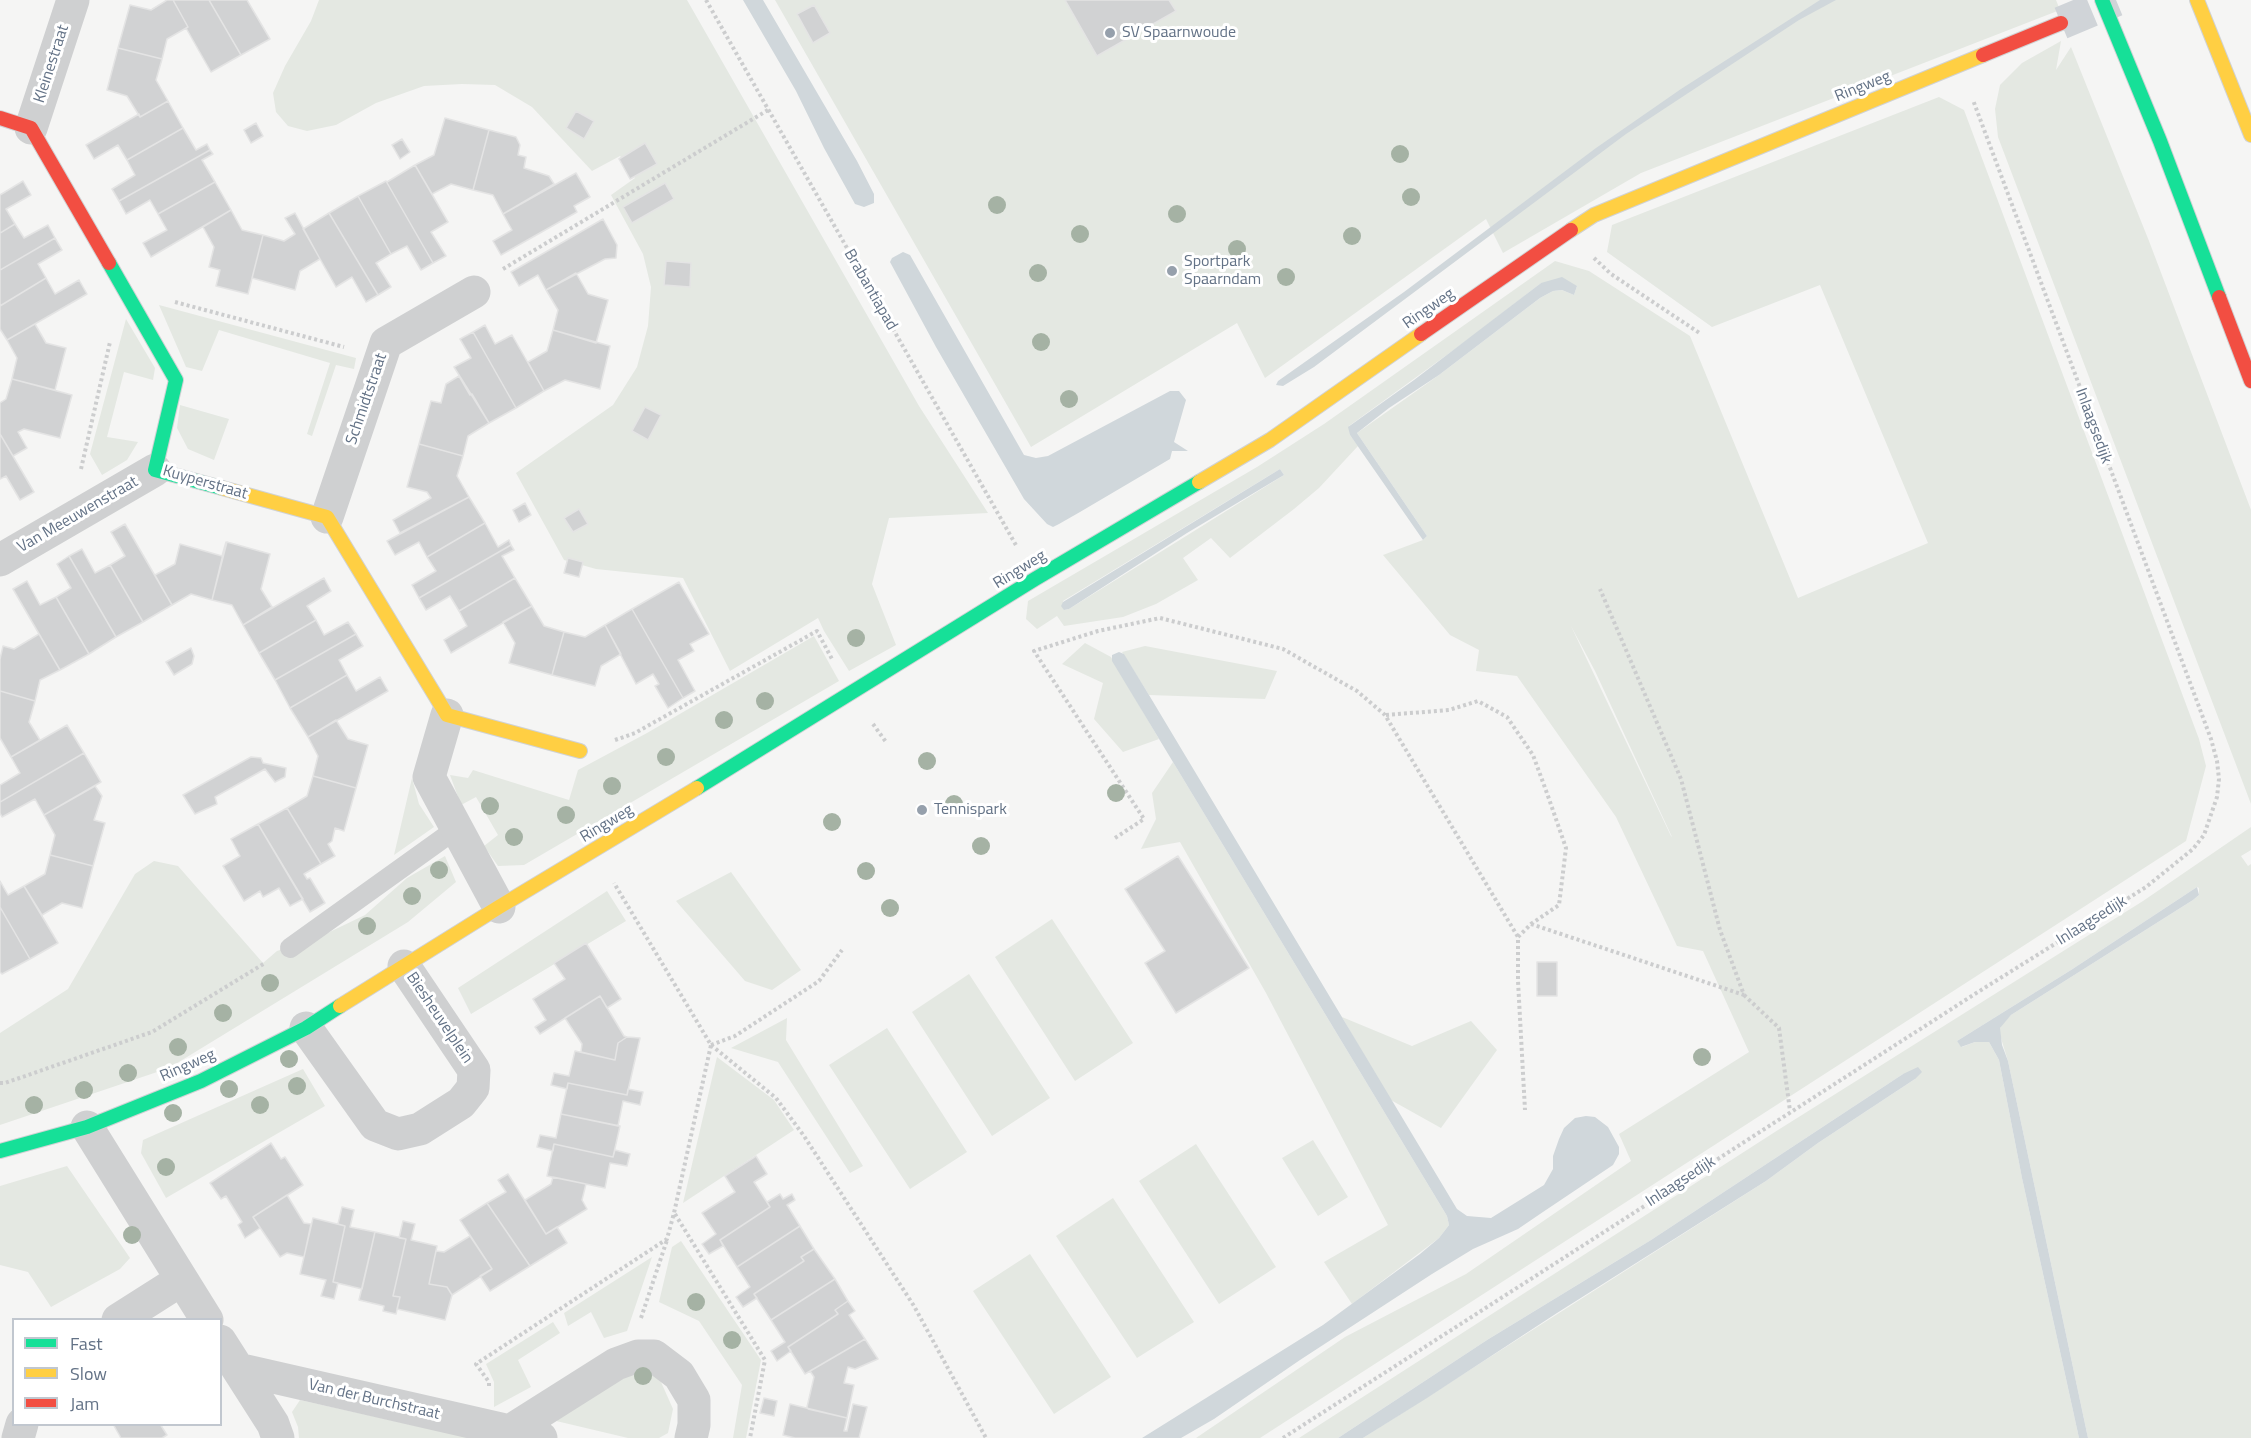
<!DOCTYPE html>
<style>
body{margin:0}
#map{position:relative;width:2251px;height:1438px;overflow:hidden;background:#f5f5f4;font-family:"Titillium Web",sans-serif}
canvas{display:block}
.legend{position:absolute;left:12px;top:1318px;width:210px;height:108px;box-sizing:border-box;background:#fff;border:2px solid #c1c7cf;margin:0;padding:8px 10px;list-style:none;font-size:18px;color:#637286}
.legend li{display:flex;align-items:center;gap:12px;height:30px}
.legend b{width:30px;border:2px solid #c1c7cf}
</style>
<div id="map">
<canvas width="2251" height="1438"></canvas>
<ul class="legend">
<li><b style="height:8px;background:#16e098"></b>Fast</li>
<li><b style="height:8px;background:#ffcf43"></b>Slow</li>
<li><b style="height:8px;background:#f24e42"></b>Jam</li>
</ul>
</div>
<script>
const g = document.querySelector('canvas').getContext('2d');
g.lineJoin = 'round';
function paint(path, color) {
  g.fillStyle = color;
  g.fill(path, 'evenodd');
}
function poly(rows) {
  const path = new Path2D();
  for (const r of rows) {
    path.moveTo(r[0], r[1]);
    for (let i = 2; i < r.length; i += 2) path.lineTo(r[i], r[i + 1]);
  }
  return path;
}
function trace(path, color, width, dash) {
  g.strokeStyle = color;
  g.lineWidth = width;
  g.lineCap = dash ? 'butt' : 'round';
  g.setLineDash(dash || []);
  g.stroke(path);
}
function write(font, color, halo, rows, align = 'center') {
  g.font = font + ' "Titillium Web",sans-serif';
  g.lineWidth = 6;
  g.setLineDash([]);
  g.textBaseline = 'middle';
  g.strokeStyle = halo;
  g.fillStyle = color;
  for (const [text, x, y, turn = 0] of rows) {
    g.save();
    g.translate(x, y);
    g.rotate((+turn || 0) * Math.PI / 180);
    g.textAlign = isNaN(turn) ? turn : align;
    if (halo) g.strokeText(text, 0, 0);
    g.fillText(text, 0, 0);
    g.restore();
  }
}
const green = poly([
 [319,0,687,0,919,406,988,513,889,518,872,584,896,645,849,671,824,631,818,618,730,671,683,578,596,569,564,560,516,473,613,405,637,367,648,326,651,287,643,254,611,195,635,178,620,156,592,171,532,107,495,85,462,84,424,86,376,103,336,125,307,131,288,126,276,112,273,93,285,66,311,21],
 [775,0,2056,0,2060,10,1641,173,1503,253,1486,219,1265,378,1237,323,1031,447],
 [2061,41,2056,70,2071,47,2149,241,2251,510,2251,804,1998,137,1995,109,2000,85,2022,63],
 [1939,97,1964,110,2199,739,2206,766,2186,841,1260,1438,1196,1438,1345,1337,1466,1274,1631,1161,1619,1134,1749,1052,1703,951,1677,946,1616,817,1517,676,1476,671,1479,650,1450,635,1383,555,1423,540,1427,536,1357,433,1439,375,1540,298,1553,291,1562,290,1574,295,1577,286,1541,283,1477,333,1349,426,1350,435,1358,446,1319,488,1294,509,1230,558,1211,538,1183,558,1198,580,1156,604,1123,617,1064,626,1057,616,1037,629,1026,619,1028,601,1257,467,1324,424,1555,261,1589,271,1690,336,1798,598,1928,543,1820,285,1712,327,1607,252,1612,225],
 [1280,469,1284,475,1069,609,1064,610,1063,601],
 [1571,626,1595,671,1672,837,1671,836],
 [159,305,356,358,354,369,336,365,312,436,307,434,330,363,219,330,202,371,186,367],
 [126,319,155,368,153,380,124,372,107,437,138,442,127,460,102,475,90,454],
 [180,405,229,419,214,460,188,449,177,428],
 [814,636,839,681,524,865,498,866,484,846,498,835,476,797,461,805,450,775,468,778,473,770,569,800,578,770,647,733],
 [1085,643,1111,657,1159,739,1123,752,1094,719,1103,683,1062,664],
 [1145,646,1277,671,1265,699,1149,695,1122,652],
 [1173,762,1447,1216,1449,1225,1439,1238,1352,1304,1324,1262,1388,1225,1266,993,1180,842,1141,849,1156,819,1152,793],
 [412,778,419,804,434,827,394,855],
 [2251,827,2251,850,2241,856,2248,866,2251,864,2251,1438,2088,1438,2008,1061,2000,1035,2000,1028,2003,1022,2011,1015,2193,900,2199,895,2199,888,2197,887,2071,970,1957,1041,1962,1047,1975,1042,1989,1042,1999,1060,2022,1178,2079,1438,1363,1438,1766,1181,1818,1143,1915,1079,1903,1074,1651,1240,1487,1340,1338,1438,1299,1438,1778,1130,2143,901],
 [445,856,456,882,408,922,169,1068,0,1125,0,1033,68,989,135,874,154,861,178,866,263,963,277,951,315,939,365,915,407,878],
 [731,872,801,970,772,990,745,981,676,901],
 [607,891,626,921,471,1014,458,988],
 [1052,919,1133,1043,1075,1081,995,957],
 [969,974,1050,1098,992,1136,912,1012],
 [1342,1017,1412,1046,1471,1021,1497,1050,1441,1128,1389,1099],
 [787,1018,786,1040,863,1166,850,1173,778,1062,731,1048],
 [887,1028,967,1152,910,1189,829,1065],
 [717,1057,774,1100,794,1130,683,1203],
 [303,1069,325,1106,166,1198,141,1153,143,1140],
 [1313,1140,1348,1197,1318,1216,1282,1158],
 [1196,1144,1276,1267,1219,1304,1139,1181],
 [67,1166,130,1258,120,1269,51,1307,28,1272,0,1265,0,1186],
 [1113,1198,1194,1322,1137,1358,1056,1236],
 [681,1241,761,1360,746,1438,733,1438,742,1385,699,1321,659,1302,672,1247],
 [1030,1254,1111,1377,1054,1414,973,1291],
 [652,1257,627,1331,604,1338,591,1312,568,1326,564,1313],
 [553,1322,560,1333,518,1360,531,1387,494,1407,494,1382,486,1364],
 [634,1367,657,1373,673,1409,668,1433,659,1438,628,1438,552,1420],
 [300,1400,466,1437,467,1438,299,1438,298,1427,292,1412]
]);
const water = poly([
 [743,0,763,0,857,161,874,194,874,203,864,207,855,204,824,148,796,91],
 [1820,0,1836,0,1799,20,1626,134,1314,367,1283,386,1276,385,1278,381,1404,292,1596,148,1681,89],
 [903,252,910,255,1024,455,1036,458,1048,456,1170,391,1179,391,1186,400,1174,442,1188,451,1172,451,1170,459,1080,512,1059,524,1053,527,1047,524,1024,499,936,347,890,262,892,258],
 [1562,277,1577,286,1574,295,1562,290,1553,291,1540,298,1439,375,1389,408,1357,433,1427,536,1423,540,1350,435,1348,427,1414,380,1541,283],
 [1280,469,1284,475,1187,533,1069,609,1064,610,1061,606,1063,602],
 [1119,652,1124,654,1149,695,1457,1209,1467,1216,1491,1218,1544,1185,1553,1169,1553,1156,1559,1139,1564,1128,1575,1118,1586,1116,1595,1117,1608,1127,1619,1147,1619,1154,1613,1165,1540,1214,1518,1229,1473,1249,1432,1274,1300,1360,1214,1419,1181,1438,1142,1438,1323,1325,1420,1254,1439,1238,1449,1225,1447,1216,1112,661,1112,655],
 [2197,887,2199,895,2193,900,2011,1015,2000,1028,2002,1045,2008,1061,2088,1438,2079,1438,2022,1178,1999,1060,1989,1042,1975,1042,1961,1047,1957,1041,2071,970],
 [1918,1067,1922,1072,1915,1079,1818,1143,1766,1181,1557,1313,1427,1398,1363,1438,1338,1438,1487,1340,1651,1240,1903,1074]
]);
const building = poly([
 [167,0,173,0,188,27,167,39,162,59,118,48,130,5,151,10,167,0],
 [173,0,209,0,241,55,211,72,186,28,188,27,173,0],
 [209,0,247,0,270,39,241,55,209,0],
 [1065,0,1169,0,1176,11,1097,56,1065,0],
 [814,5,830,33,813,43,797,14,814,5],
 [118,48,162,59,156,80,168,101,140,117,127,96,107,90,118,48],
 [168,101,183,128,127,160,118,145,94,159,86,145,139,114,140,117,168,101],
 [576,111,594,121,584,139,566,128,576,111],
 [445,118,489,130,473,190,451,184,432,194,415,165,434,155,445,118],
 [256,123,263,136,251,143,244,130,256,123],
 [183,128,196,150,207,144,210,150,119,201,112,189,135,175,127,160,183,128],
 [489,130,516,137,520,145,518,155,526,157,524,168,549,176,554,184,503,214,493,195,473,190,489,130],
 [402,139,410,152,400,159,392,145,402,139],
 [645,143,657,164,630,179,619,159,645,143],
 [210,150,213,154,202,160,215,182,158,214,150,200,126,214,119,201,210,150],
 [415,165,448,222,431,232,446,256,433,263,386,181,387,182,415,165],
 [576,173,590,197,574,206,577,212,501,255,493,241,512,230,503,214,576,173],
 [23,181,31,195,6,209,15,224,0,233,0,195,23,181],
 [386,181,433,263,421,270,407,246,391,254,358,196,386,181],
 [215,182,231,210,151,257,143,243,167,230,158,214,215,182],
 [665,183,674,199,632,223,623,207,665,183],
 [358,196,391,254,376,263,391,287,378,295,329,213,358,196],
 [231,210,242,230,263,235,248,294,216,286,220,270,209,267,214,247,203,227,231,210],
 [295,213,320,259,300,271,295,290,252,278,263,235,284,241,295,234,285,218,295,213],
 [329,213,378,295,366,302,352,277,336,287,303,229,329,213],
 [603,219,617,245,616,258,605,259,546,290,538,275,519,286,511,272,603,219],
 [15,224,24,238,48,225,55,238,0,270,0,233,15,224],
 [55,238,62,250,38,264,46,278,0,306,0,270,55,238],
 [666,261,691,263,690,287,664,285,666,261],
 [576,273,588,294,608,300,596,343,553,330,558,310,546,290,576,273],
 [46,278,55,294,79,280,87,294,7,340,0,329,0,306,46,278],
 [35,324,46,343,66,348,55,390,12,379,17,358,7,340,35,324],
 [485,325,495,344,512,335,544,391,516,408,473,332,485,325],
 [553,330,610,346,600,389,565,380,544,391,528,362,547,351,553,330],
 [473,332,516,408,489,423,454,367,471,358,460,339,473,332],
 [459,376,470,395,472,394,489,423,468,436,463,456,419,444,431,401,441,403,446,384,459,376],
 [12,379,72,395,60,438,24,429,18,432,27,448,13,456,0,434,0,403,6,399,12,379],
 [645,407,661,415,648,440,632,431,645,407],
 [0,434,34,492,20,500,6,476,0,479,0,434],
 [419,444,463,456,457,476,469,497,400,533,393,520,431,498,427,492,407,487,419,444],
 [469,497,485,523,427,557,419,542,395,555,387,541,469,497],
 [525,503,531,515,519,522,513,510,525,503],
 [579,509,588,524,573,532,564,518,579,509],
 [485,523,498,547,509,540,511,545,419,598,412,585,436,571,427,557,485,523],
 [125,524,172,605,143,622,110,565,125,556,111,532,125,524],
 [226,542,212,600,191,594,172,605,155,575,175,564,180,544,222,556,226,542],
 [227,542,270,554,261,589,272,607,243,625,232,605,212,600,227,542],
 [511,545,514,550,502,556,515,578,459,611,450,596,426,610,419,598,511,545],
 [82,549,95,573,110,565,143,622,116,637,69,556,82,549],
 [69,556,116,637,89,654,56,597,71,588,57,564,69,556],
 [568,558,583,562,579,577,564,573,568,558],
 [324,578,331,591,307,606,316,620,259,653,243,625,324,578],
 [515,578,532,606,451,653,444,640,467,626,459,611,515,578],
 [27,581,40,605,56,597,89,654,60,670,13,589,27,581],
 [679,582,709,634,690,644,694,651,678,660,695,691,683,698,632,609,679,582],
 [532,606,544,626,564,632,552,675,509,663,515,643,503,622,532,606],
 [632,609,683,698,668,708,655,686,659,684,653,674,636,684,605,625,632,609],
 [316,620,324,635,348,622,356,634,275,680,259,653,316,620],
 [605,625,621,654,601,666,595,686,552,675,564,632,585,637,605,625],
 [39,634,60,670,40,680,35,701,0,691,0,659,3,646,14,649,39,634],
 [356,634,363,646,339,660,347,675,290,708,275,680,356,634],
 [191,648,194,656,192,664,174,675,166,662,191,648],
 [347,675,356,691,380,677,388,691,308,737,290,708,347,675],
 [0,691,35,701,29,722,40,740,11,757,0,738,0,691],
 [336,720,348,739,368,745,356,788,313,776,318,756,308,737,336,720],
 [67,725,84,753,0,802,0,785,20,773,11,757,67,725],
 [84,753,101,782,44,815,35,799,2,817,0,813,0,802,84,753],
 [251,757,261,758,263,763,286,768,285,777,275,782,265,769,215,797,217,804,195,814,183,795,251,757],
 [313,776,356,788,344,831,335,828,332,841,328,844,335,856,321,864,287,808,307,796,313,776],
 [95,786,102,796,94,820,105,823,93,866,50,855,55,835,44,815,95,786],
 [287,808,321,864,304,874,307,879,310,878,325,903,310,912,258,824,287,808],
 [258,824,303,899,290,906,279,888,263,897,260,891,244,901,223,866,240,856,231,839,258,824],
 [50,855,93,866,82,908,62,903,42,915,24,886,45,874,50,855],
 [1178,856,1249,968,1176,1013,1145,963,1165,951,1125,889,1178,856],
 [0,881,8,895,24,886,58,943,30,959,0,907,0,881],
 [0,907,30,959,2,974,0,972,0,907],
 [586,943,621,999,607,1008,600,996,540,1034,535,1027,546,1020,533,999,565,979,554,963,586,943],
 [1537,962,1557,962,1557,996,1537,996,1537,962],
 [600,996,624,1036,627,1037,618,1043,615,1060,581,1052,582,1044,565,1018,600,996],
 [627,1037,640,1038,627,1095,568,1083,567,1089,551,1085,554,1073,569,1076,575,1051,615,1060,618,1043,627,1037],
 [568,1083,627,1095,628,1089,643,1092,640,1105,623,1101,618,1126,561,1114,568,1083],
 [561,1114,620,1126,613,1157,554,1144,553,1151,537,1147,540,1135,556,1138,561,1114],
 [271,1143,281,1159,285,1157,303,1185,253,1217,260,1228,245,1238,238,1225,242,1222,226,1196,221,1199,210,1183,271,1143],
 [554,1144,613,1157,615,1150,630,1154,627,1166,610,1163,605,1188,547,1176,554,1144],
 [756,1156,767,1174,754,1182,770,1207,720,1240,723,1246,709,1254,702,1244,716,1234,702,1213,735,1192,725,1176,756,1156],
 [508,1174,546,1234,557,1227,567,1243,530,1266,487,1203,506,1192,498,1180,508,1174],
 [553,1177,586,1184,582,1200,587,1209,546,1234,525,1200,551,1184,553,1177],
 [780,1194,783,1199,792,1194,795,1200,787,1205,800,1226,737,1267,720,1240,770,1207,767,1202,780,1194],
 [287,1195,304,1223,311,1224,304,1257,287,1253,280,1257,253,1217,287,1195],
 [487,1203,530,1266,490,1291,480,1276,492,1269,460,1220,487,1203],
 [342,1207,354,1210,350,1227,375,1232,362,1289,333,1282,345,1226,338,1224,342,1207],
 [313,1218,345,1226,333,1282,338,1283,334,1299,321,1296,326,1280,300,1274,313,1218],
 [403,1221,415,1224,411,1240,437,1246,429,1284,447,1287,452,1295,445,1320,397,1309,400,1297,393,1296,406,1239,399,1238,403,1221],
 [800,1226,814,1249,801,1257,804,1261,754,1294,757,1298,743,1307,736,1297,750,1287,737,1267,800,1226],
 [375,1232,406,1239,393,1296,400,1297,396,1314,383,1311,384,1306,359,1300,375,1232],
 [470,1236,492,1269,452,1295,447,1287,429,1284,436,1251,444,1252,470,1236],
 [814,1249,835,1279,771,1320,754,1294,804,1261,801,1257,814,1249],
 [835,1279,848,1301,835,1310,838,1314,788,1347,791,1351,777,1361,771,1351,785,1342,771,1320,835,1279],
 [848,1301,855,1311,849,1315,865,1339,805,1374,788,1347,838,1314,835,1310,848,1301],
 [865,1339,878,1359,855,1369,848,1367,844,1383,854,1385,847,1418,808,1409,807,1407,814,1377,810,1371,865,1339],
 [764,1398,777,1401,774,1416,760,1413,764,1398],
 [790,1404,847,1418,844,1431,847,1431,853,1404,867,1407,859,1438,795,1438,783,1435,790,1404],
 [113,1424,160,1424,167,1435,162,1438,121,1438,113,1424]
]);
const secondaryTunnel = poly([
 [2061,23,2116,0]
]);
const path = poly([
 [706,0,1017,547],
 [1594,258,1611,274,1701,334],
 [503,269,768,110],
 [175,302,344,347],
 [81,469,110,342],
 [1386,715,1449,710,1478,701,1507,717,1533,755,1548,796,1566,848,1559,905,1531,924,1518,937,1518,981,1525,1110],
 [873,724,886,742],
 [615,740,635,733,817,631,832,659],
 [1115,838,1144,819,1034,651,1098,631,1160,618,1283,649,1357,691,1385,715,1518,937],
 [1531,924,1744,995,1720,930,1681,779,1600,589],
 [1744,995,1779,1028,1790,1111],
 [711,1045,776,1098,804,1136,914,1306,986,1438],
 [711,1045,735,1036,819,981,842,950],
 [0,1083,5,1083,152,1032,265,963],
 [675,1214,765,1360,750,1438],
 [641,1318,667,1240],
 [489,1386,489,1382,476,1364,667,1239,674,1213,711,1045,614,883],
 [1283,1438,1978,992,2146,887,2193,849,2204,835,2217,797,2219,779,2217,761,2211,739,1973,100]
]);
const lane = poly([
 [290,948,456,829]
]);
const street = poly([
 [31,128,73,0],
 [327,517,386,343,474,292],
 [0,560,155,470],
 [447,715,429,777,499,907],
 [306,1028,375,1125,398,1134,420,1129,461,1103,473,1088,474,1070,404,966],
 [87,1127,207,1320],
 [118,1320,181,1280],
 [220,1341,273,1424,278,1438],
 [238,1369,510,1431],
 [18,1438,22,1424],
 [541,1438,510,1431,616,1364,638,1356,654,1356,679,1375,694,1400,694,1425,691,1438]
]);
const fast = poly([
 [2102,0,2160,141,2219,297],
 [109,263,176,380,155,470,222,488],
 [697,788,1035,579,1199,482],
 [0,1151,87,1127,201,1081,306,1028,340,1006]
]);
const slow = poly([
 [2197,0,2251,135],
 [1571,230,1594,215,1983,55],
 [1199,482,1270,440,1421,334],
 [222,488,327,517,447,715,580,751],
 [340,1006,499,907,697,788]
]);
const jam = poly([
 [1983,55,2061,23],
 [0,118,31,128,109,263],
 [2219,297,2251,381],
 [1421,334,1571,230]
]);
const trees = [
 [1400,154],
 [1411,197],
 [997,205],
 [1177,214],
 [1080,234],
 [1352,236],
 [1237,249],
 [1038,273],
 [1286,277],
 [1041,342],
 [1069,399],
 [856,638],
 [765,701],
 [724,720],
 [666,757],
 [927,761],
 [612,786],
 [1116,793],
 [954,804],
 [490,806],
 [566,815],
 [832,822],
 [514,837],
 [981,846],
 [439,870],
 [866,871],
 [412,896],
 [890,908],
 [367,926],
 [270,983],
 [223,1013],
 [178,1047],
 [1702,1057],
 [289,1059],
 [128,1073],
 [297,1086],
 [229,1089],
 [84,1090],
 [34,1105],
 [260,1105],
 [173,1113],
 [166,1167],
 [132,1235],
 [696,1302],
 [732,1340],
 [643,1376]
];
const markers = [
 [1110,33,6,"#96a0ac"],
 [1172,271,6,"#96a0ac"],
 [922,810,6,"#96a0ac"]
];
const poiNames = [
 ["SV Spaarnwoude",1122,33],
 ["Sportpark",1184,262],
 ["Spaarndam",1184,280],
 ["Tennispark",934,810]
];
const streetNames = [
 ["Kleinestraat",52,64,-72],
 ["Ringweg",1863,87,-22],
 ["Brabantiapad",870,290,60],
 ["Ringweg",1429,309,-35],
 ["Schmidtstraat",367,399,-71],
 ["Inlaagsedijk",2093,426,70],
 ["Kuyperstraat",205,483,16],
 ["Van Meeuwenstraat",78,515,-30],
 ["Ringweg",1020,570,-32],
 ["Ringweg",607,824,-31],
 ["Inlaagsedijk",2092,921,-32],
 ["Biesheuvelplein",439,1018,56],
 ["Ringweg",188,1066,-24],
 ["Inlaagsedijk",1681,1182,-33],
 ["Van der Burchstraat",374,1400,13]
];
paint(green, '#e4e8e2');
paint(water, '#d0d7db');
paint(building, '#d1d2d3');
trace(building, '#e4e4e4', 1.5);
trace(secondaryTunnel, '#d0d4d8', 33, [33, 16]);
trace(fast, '#d0d2d4', 16);
trace(slow, '#d0d2d4', 16);
trace(jam, '#d0d2d4', 16);
trace(path, '#cccdce', 4, [3, 3]);
trace(lane, '#cfd0d1', 20);
trace(street, '#cfd0d1', 33);
trace(fast, '#16e098', 14);
trace(slow, '#ffcf43', 14);
trace(jam, '#f24e42', 14);
g.fillStyle = '#a5b2a4';
for (const [x, y] of trees) {
  g.beginPath();
  g.arc(x, y, 9, 0, 2 * Math.PI);
  g.fill();
}
for (const [x, y, r, color] of markers) {
  const dot = new Path2D();
  dot.arc(x, y, r, 0, 2 * Math.PI);
  g.fillStyle = color;
  g.fill(dot);
  trace(dot, '#fff', 2);
}
write('16px', '#637286', '#fff', poiNames, 'left');
write('16px', '#637286', '#fff', streetNames);
</script>
